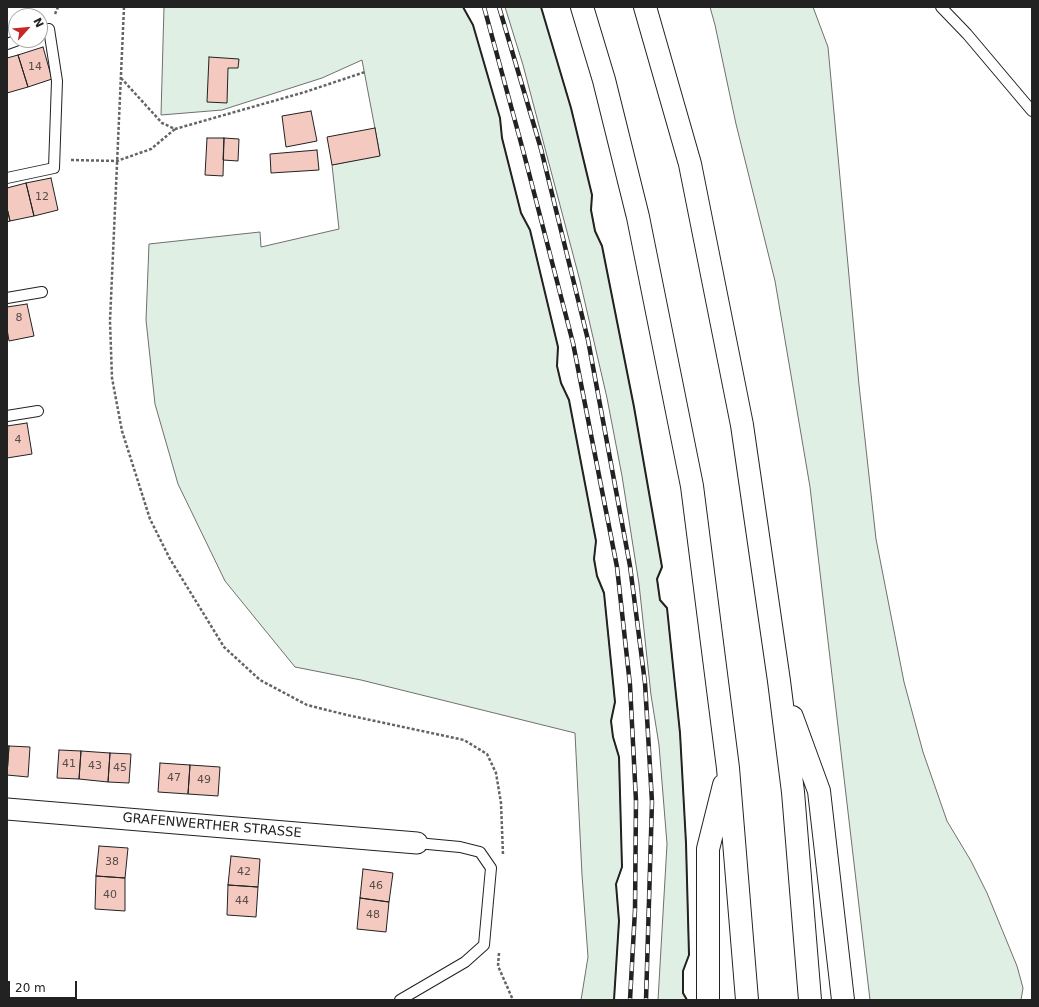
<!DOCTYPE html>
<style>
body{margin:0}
#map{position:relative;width:1039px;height:1007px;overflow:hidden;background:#fff;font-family:"DejaVu Sans",sans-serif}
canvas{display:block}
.frame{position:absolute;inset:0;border:8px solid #222;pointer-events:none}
.north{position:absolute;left:8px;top:8px;width:40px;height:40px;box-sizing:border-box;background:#fff;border:1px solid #a7a7a7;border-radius:50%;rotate:63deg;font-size:11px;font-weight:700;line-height:16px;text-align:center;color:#222}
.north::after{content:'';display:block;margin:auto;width:14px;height:18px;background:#c62828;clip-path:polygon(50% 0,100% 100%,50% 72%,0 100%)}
.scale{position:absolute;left:8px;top:981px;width:69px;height:18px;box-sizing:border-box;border:2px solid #222;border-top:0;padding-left:5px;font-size:12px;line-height:14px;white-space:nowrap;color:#222;-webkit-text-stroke:3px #fff;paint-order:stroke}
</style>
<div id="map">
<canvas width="1039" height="1007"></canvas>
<div class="frame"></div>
<div class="north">N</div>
<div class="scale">20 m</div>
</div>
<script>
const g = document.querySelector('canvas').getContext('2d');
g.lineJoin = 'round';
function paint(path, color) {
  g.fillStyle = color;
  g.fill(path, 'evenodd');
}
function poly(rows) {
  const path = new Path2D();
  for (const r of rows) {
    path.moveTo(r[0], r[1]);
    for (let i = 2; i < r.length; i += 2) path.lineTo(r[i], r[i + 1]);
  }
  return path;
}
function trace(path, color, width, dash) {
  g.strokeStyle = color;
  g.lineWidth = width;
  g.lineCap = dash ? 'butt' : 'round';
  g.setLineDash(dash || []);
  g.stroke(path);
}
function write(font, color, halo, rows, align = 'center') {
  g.font = font + ' "DejaVu Sans",sans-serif';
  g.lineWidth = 3;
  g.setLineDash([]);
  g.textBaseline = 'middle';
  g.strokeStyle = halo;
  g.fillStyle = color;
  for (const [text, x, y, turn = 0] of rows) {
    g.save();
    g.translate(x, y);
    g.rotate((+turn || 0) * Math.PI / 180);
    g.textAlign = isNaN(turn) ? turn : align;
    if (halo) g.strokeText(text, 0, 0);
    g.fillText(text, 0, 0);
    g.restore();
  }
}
const green = poly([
 [164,7,463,7,473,25,500,118,502,138,521,213,530,230,558,347,557,366,561,383,569,400,596,541,594,559,597,576,604,593,615,702,611,721,613,737,619,757,622,867,616,884,619,921,614,1000,581,1000,588,957,582,875,575,733,361,680,295,667,225,581,178,484,155,404,146,320,149,244,260,232,261,247,339,229,332,165,380,155,362,60,322,78,222,110,161,115,164,7],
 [505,7,541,7,571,108,592,195,591,210,595,231,602,246,634,407,662,567,657,579,660,600,667,608,680,733,686,843,689,955,683,971,683,993,687,1000,658,1000,667,844,659,745,651,695,639,584,622,476,607,398,580,281,523,65,505,7],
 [710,7,813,7,828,47,859,385,876,539,904,682,923,752,947,821,971,861,987,893,1017,966,1023,988,1021,1000,870,1000,810,487,775,281,736,124,715,25,710,7]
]);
const building = poly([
 [43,47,52,79,28,87,18,55,43,47],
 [18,55,28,87,7,93,7,58,18,55],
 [209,57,239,59,238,68,228,68,227,103,207,102,209,57],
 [311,111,317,141,286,147,282,116,311,111],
 [375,128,380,156,332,165,327,137,375,128],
 [207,138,224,138,223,176,205,175,207,138],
 [224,138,239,139,238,161,223,160,224,138],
 [317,150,319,170,271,173,270,154,317,150],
 [51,178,58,210,34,216,26,183,51,178],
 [26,183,34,216,10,221,7,208,7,188,26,183],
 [7,208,10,221,7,222,7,208],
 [27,304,34,336,9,341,7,329,7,307,27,304],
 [27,423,32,454,7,458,7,426,27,423],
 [7,746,9,746,7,775,7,746],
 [9,746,30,747,28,777,7,775,9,746],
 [59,750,81,751,79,779,57,778,59,750],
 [81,751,110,753,108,782,79,779,81,751],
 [110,753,131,754,129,783,108,782,110,753],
 [160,763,190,765,188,794,158,792,160,763],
 [190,765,220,767,218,796,188,794,190,765],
 [99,846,128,848,125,878,96,876,99,846],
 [231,856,260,859,258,887,228,885,231,856],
 [363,869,393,873,389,902,360,898,363,869],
 [96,876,125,878,125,911,95,909,96,876],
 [228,885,258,887,256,917,227,915,228,885],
 [360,898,389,902,386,932,357,929,360,898]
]);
const path = poly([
 [124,7,110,321,112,378,122,431,150,519,170,559,224,647,260,680,307,705,347,715,464,740,487,754,496,773,501,803,503,855],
 [55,14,58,7],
 [121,78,162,123,175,129,305,92,365,72],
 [71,160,117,161,151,149,175,129],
 [499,953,498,966,513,1000]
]);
const lane = poly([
 [941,7,967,34,1032,111],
 [7,44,18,40],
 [7,178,54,168,57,81,49,29,40,32],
 [7,298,42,292],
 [7,416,38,411],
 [400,1000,465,962,484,945,491,868,480,852,460,847,417,843]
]);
const street = poly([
 [7,809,417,843]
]);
const highway = poly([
 [582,7,604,80,638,217,692,486,728,768,747,1000],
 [645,7,690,164,742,425,779,681,793,792,810,1000],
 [792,717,819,791,843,1000],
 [708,1000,708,849,724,785]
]);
const rail = poly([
 [484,7,524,154,573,343,617,567,630,685,636,801,635,910,630,1000],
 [499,7,541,149,588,340,630,566,645,683,652,802,646,1000]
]);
const wall = poly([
 [463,7,473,25,500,118,502,138,521,213,530,230,558,347,557,366,561,383,569,400,596,541,594,559,597,576,604,593,615,702,611,721,613,737,619,757,622,867,616,884,619,921,614,1000],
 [541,7,571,108,592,195,591,210,595,231,602,246,634,407,662,567,657,579,660,600,667,608,680,733,686,843,689,955,683,971,683,993,687,1000]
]);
const numberNames = [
 ["14",35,67],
 ["12",42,197],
 ["8",19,318],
 ["4",18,440],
 ["41",69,764],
 ["43",95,766],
 ["45",120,768],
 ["47",174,778],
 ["49",204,780],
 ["38",112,862],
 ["42",244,872],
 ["46",376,886],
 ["40",110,895],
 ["44",242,901],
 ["48",373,915]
];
const streetNames = [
 ["GRAFENWERTHER STRASSE",212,826,5]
];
paint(green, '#e0efe3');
trace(green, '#6f6f6f', 1);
paint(building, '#f3c9c0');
trace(building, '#222', 1);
trace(lane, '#222', 12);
trace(street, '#222', 23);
trace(highway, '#222', 24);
trace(path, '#646464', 2.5, [3, 2]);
trace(lane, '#fff', 10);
trace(street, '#fff', 21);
trace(highway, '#fff', 22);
trace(rail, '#222', 4.5);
trace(rail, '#fff', 3, [9]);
trace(wall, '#222', 2);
write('11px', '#564c4a', null, numberNames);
write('13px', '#222', '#fff', streetNames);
</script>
